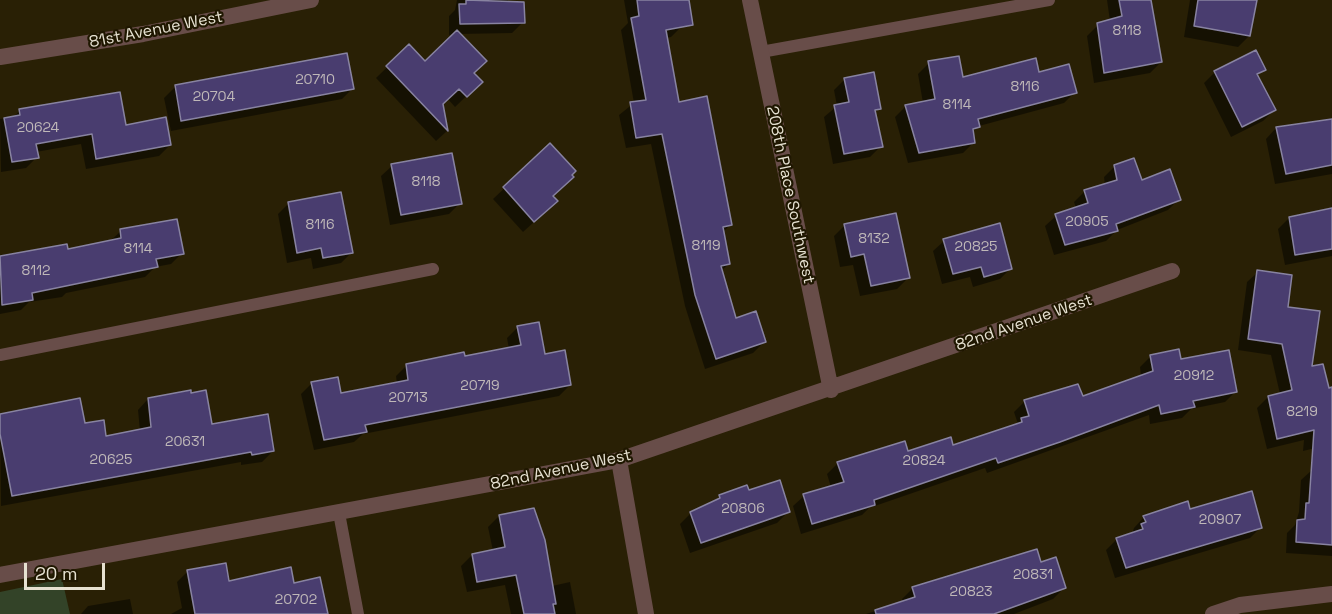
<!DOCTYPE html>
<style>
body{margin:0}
#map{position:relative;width:1332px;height:614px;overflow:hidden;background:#292005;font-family:"Space Grotesk",sans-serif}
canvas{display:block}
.scale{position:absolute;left:24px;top:563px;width:81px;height:27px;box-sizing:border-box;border:3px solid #e6e1d1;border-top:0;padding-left:8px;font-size:18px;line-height:21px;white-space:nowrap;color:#e6e1d1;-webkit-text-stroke:4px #1f1700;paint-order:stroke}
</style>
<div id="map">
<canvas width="1332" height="614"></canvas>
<div class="scale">20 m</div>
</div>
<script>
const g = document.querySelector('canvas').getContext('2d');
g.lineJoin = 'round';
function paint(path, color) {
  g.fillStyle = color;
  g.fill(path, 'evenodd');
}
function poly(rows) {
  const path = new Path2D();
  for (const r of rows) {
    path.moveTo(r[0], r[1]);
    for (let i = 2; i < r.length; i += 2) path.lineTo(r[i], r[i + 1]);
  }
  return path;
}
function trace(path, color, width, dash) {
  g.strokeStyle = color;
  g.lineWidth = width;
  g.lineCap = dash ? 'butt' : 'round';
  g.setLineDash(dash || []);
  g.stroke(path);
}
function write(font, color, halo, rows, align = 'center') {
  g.font = font + ' "Space Grotesk",sans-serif';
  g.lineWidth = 4.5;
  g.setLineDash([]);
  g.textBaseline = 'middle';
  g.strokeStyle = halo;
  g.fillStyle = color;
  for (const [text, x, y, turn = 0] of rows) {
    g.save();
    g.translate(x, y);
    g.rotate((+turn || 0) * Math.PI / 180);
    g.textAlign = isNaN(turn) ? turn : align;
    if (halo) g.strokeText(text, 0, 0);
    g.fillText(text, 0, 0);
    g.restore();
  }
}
const green = poly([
 [62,579,70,614,0,614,0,592]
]);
const shadow = poly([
 [457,0,508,0,508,4,523,22,512,33,459,34,472,73,481,82,455,107,447,98,442,104,447,131,436,141,376,78,409,46,425,63,455,34,449,35,449,16,455,10],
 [624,0,677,0,682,26,671,37,666,38,678,103,730,225,723,232,729,264,721,271,735,320,764,342,753,353,705,369,685,306,651,144,626,148,619,115,634,103,621,30,628,23],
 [1107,0,1149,0,1161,62,1150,73,1094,83,1087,36,1098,25,1110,21],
 [1190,0,1255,0,1249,36,1238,47,1184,37],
 [929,63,962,78,1038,74,1075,92,1064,103,979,126,972,132,974,142,963,153,908,163,895,117,906,106,923,103,918,74],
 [1264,69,1257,76,1274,110,1263,121,1231,137,1204,83,1215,72],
 [845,79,879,108,874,113,881,146,870,157,833,164,824,117,837,106,834,90],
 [175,87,353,88,342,99,171,131,164,98],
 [20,110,125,127,170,145,159,156,86,169,81,144,36,152,37,157,26,168,1,172,0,119,14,117],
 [1332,121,1332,174,1275,184,1266,139,1276,128],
 [550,145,551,197,545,212,523,232,493,199],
 [392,166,460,203,449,214,390,225,381,176],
 [1115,166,1179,199,1168,210,1117,230,1106,241,1054,255,1045,226,1056,216,1076,208,1074,202,1085,191,1105,185,1104,177],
 [289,203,352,252,341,263,313,269,311,258,287,263,278,214],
 [1332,210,1332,256,1285,265,1278,229,1289,218],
 [845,225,908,278,897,289,860,296,853,265,840,267,834,236],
 [121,231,182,253,171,264,155,267,145,277,66,293,62,297,29,302,21,310,0,314,0,255,66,246,67,251,109,242],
 [944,241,1011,268,1000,279,973,287,970,277,942,284,933,251],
 [1258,272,1287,308,1311,368,1327,390,1332,389,1332,444,1303,451,1304,440,1267,449,1257,408,1268,397,1280,394,1271,355,1238,350,1247,282],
 [518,327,570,385,559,396,363,434,354,442,314,450,301,394,312,383,340,395,397,384,396,376,407,365,509,349,507,338],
 [1151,356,1236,391,1225,402,1191,409,1182,418,1150,424,1149,415,987,473,985,468,869,508,862,515,801,534,793,506,804,496,831,487,827,474,838,463,952,447,1018,424,1014,412,1025,401,1082,398,1141,376,1140,367],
 [148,399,273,451,262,462,241,465,241,462,1,506,0,416,84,425,105,438,140,431,138,410],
 [1312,470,1332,471,1332,556,1286,553,1287,533,1295,525,1299,512,1301,480],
 [748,492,788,512,777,523,690,553,680,524,691,513,713,503,720,496],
 [1189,510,1261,527,1250,538,1115,578,1106,550,1117,539,1132,534,1134,528,1144,517],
 [499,516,552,586,570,582,576,614,511,614,505,585,467,592,461,566,472,555,493,551,488,527],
 [1041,564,1064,588,1053,599,1014,614,866,614,903,602,902,599,913,588],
 [188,571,228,583,293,585,325,614,171,614,182,608,177,582],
 [130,599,133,614,81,614,88,606]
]);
const building = poly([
 [466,0,524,2,525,23,460,24,459,4,466,4,466,0],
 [637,0,689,0,693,25,666,30,679,102,707,96,732,225,723,227,730,264,721,266,736,318,756,311,766,342,716,359,695,295,662,134,636,138,630,102,646,100,631,18,639,16,637,0],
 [1119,0,1151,0,1162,62,1104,73,1097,23,1122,16,1119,0],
 [1198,0,1257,0,1250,36,1194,26,1198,0],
 [457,30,487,61,474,73,483,82,467,97,459,89,443,104,448,131,386,66,409,44,425,61,457,30],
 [1256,50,1266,70,1257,74,1276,110,1242,127,1214,71,1256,50],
 [347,53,354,89,181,121,175,85,347,53],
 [959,56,963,77,1036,58,1039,72,1069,64,1077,93,978,119,980,127,973,129,975,143,919,153,905,105,935,99,928,61,959,56],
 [874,72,881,109,875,110,883,147,844,154,834,105,849,102,844,78,874,72],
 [120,92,126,125,166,117,171,145,96,159,92,134,36,144,39,158,12,162,4,118,20,115,19,109,120,92],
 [1332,119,1332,165,1286,174,1276,127,1332,119],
 [550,143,576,171,572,175,574,177,553,196,558,201,534,222,503,187,550,143],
 [452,153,462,204,401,215,391,164,452,153],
 [1134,158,1142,180,1170,169,1181,200,1116,224,1118,231,1065,245,1055,214,1088,203,1084,190,1117,180,1114,165,1134,158],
 [341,192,353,253,323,258,321,248,297,253,288,202,341,192],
 [1332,208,1332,249,1295,255,1289,217,1332,208],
 [896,213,910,278,871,286,864,254,851,257,844,224,896,213],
 [177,219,184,254,156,259,158,267,32,293,33,300,2,305,0,256,67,244,68,249,121,238,120,229,177,219],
 [1000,223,1012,269,984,277,981,267,953,274,943,239,1000,223],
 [1257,270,1292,275,1288,307,1320,311,1312,366,1323,364,1329,388,1332,387,1332,545,1296,542,1297,520,1305,519,1306,503,1309,503,1314,430,1277,439,1268,396,1292,390,1282,344,1248,339,1257,270],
 [539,322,545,354,565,350,571,385,365,425,367,432,324,440,311,382,338,377,341,393,408,380,406,364,464,352,465,356,521,345,517,326,539,322],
 [1179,349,1181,359,1229,350,1237,392,1193,401,1195,407,1161,414,1159,405,1060,442,998,463,996,458,874,500,875,505,812,524,803,494,844,482,837,462,905,441,908,451,951,437,953,445,1022,422,1021,418,1029,416,1024,400,1078,384,1083,396,1153,371,1150,355,1179,349],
 [191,390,191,393,206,390,212,424,268,414,274,451,252,455,251,452,12,496,0,434,0,414,80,398,85,423,104,420,106,436,151,427,148,398,191,390],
 [780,480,790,512,701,543,690,512,720,498,719,495,747,485,749,490,780,480],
 [1252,491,1262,528,1126,568,1116,538,1143,529,1141,524,1146,522,1143,516,1188,501,1190,509,1252,491],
 [534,508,545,540,556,604,553,604,555,614,524,614,516,575,477,582,472,554,505,547,499,515,534,508],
 [1037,549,1041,562,1056,557,1066,588,994,614,876,614,875,610,915,597,912,587,1037,549],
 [226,563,229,581,291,567,294,583,320,577,328,614,195,614,187,570,226,563]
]);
const service = poly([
 [761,52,1049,0],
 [0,355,433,269],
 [339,513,358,614]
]);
const minor = poly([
 [750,0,831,390],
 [0,57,143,34,311,0],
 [646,614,619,460,1172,271]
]);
const tertiary = poly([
 [0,575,619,460],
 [1213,614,1240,605,1332,594]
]);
const numberNames = [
 ["8118",1127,31],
 ["20710",315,80],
 ["8116",1025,87],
 ["20704",214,97],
 ["8114",957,105],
 ["20624",38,128],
 ["8118",426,182],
 ["20905",1087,222],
 ["8116",320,225],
 ["8132",874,239],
 ["8119",706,246],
 ["20825",976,247],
 ["8114",138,249],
 ["8112",36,271],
 ["20912",1194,376],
 ["20719",480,386],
 ["20713",408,398],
 ["8219",1302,412],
 ["20631",185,442],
 ["20625",111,460],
 ["20824",924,461],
 ["20806",743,509],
 ["20907",1220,520],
 ["20831",1033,575],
 ["20823",971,592],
 ["20702",296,600]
];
const streetNames = [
 ["81st Avenue West",156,30,-11],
 ["208th Place Southwest",790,195,78],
 ["82nd Avenue West",1024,323,-19],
 ["82nd Avenue West",561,470,-12]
];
paint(green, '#334328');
paint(shadow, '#0007');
paint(building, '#493d6f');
trace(building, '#8883a1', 1.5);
trace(service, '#684d49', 12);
trace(minor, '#684d49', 16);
trace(tertiary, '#684d49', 16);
write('14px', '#bfb8b8', null, numberNames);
write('16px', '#e6e1d1', '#1f1700', streetNames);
</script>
